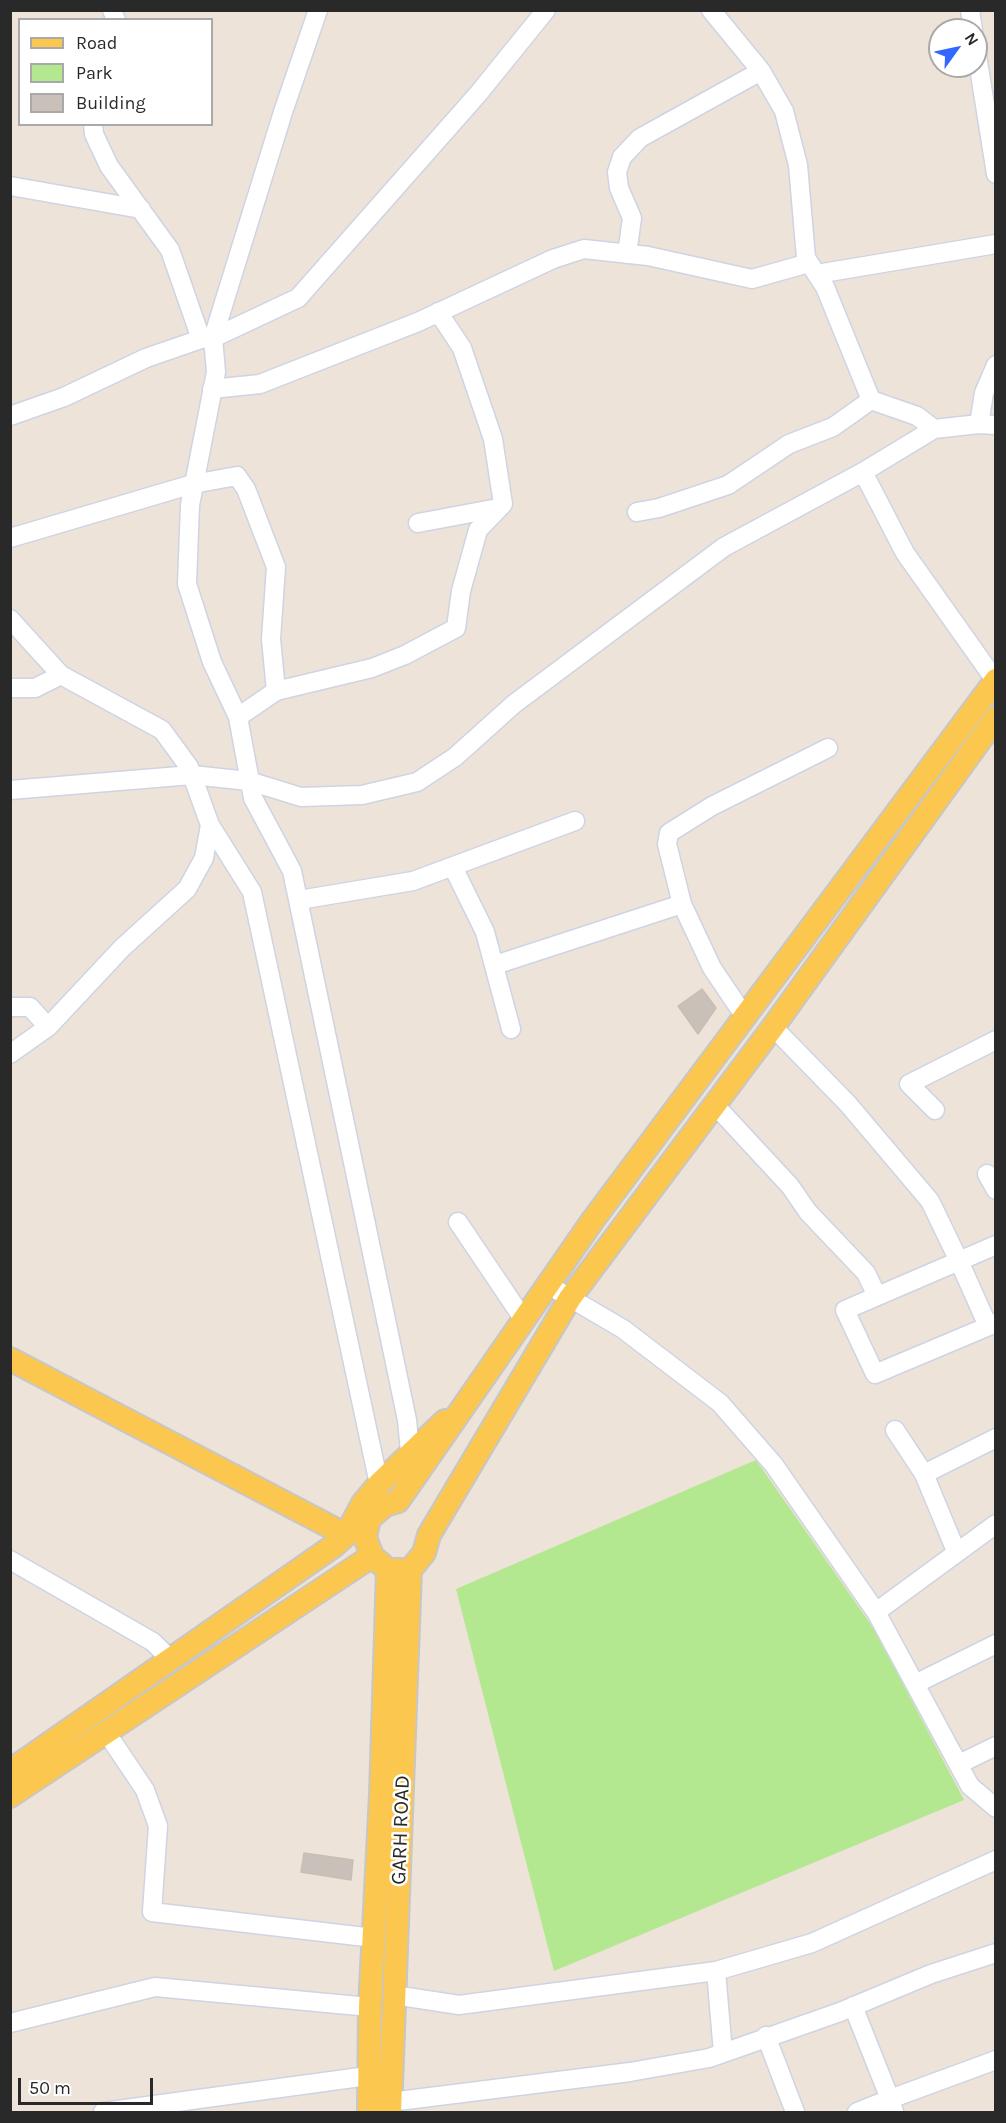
<!DOCTYPE html>
<style>
body{margin:0}
#map{position:relative;width:1006px;height:2123px;overflow:hidden;background:#ede3d9;font-family:Karla,sans-serif}
canvas{display:block}
.frame{position:absolute;inset:0;border:12px solid #292929;pointer-events:none}
.legend{position:absolute;left:18px;top:18px;width:195px;height:108px;box-sizing:border-box;background:#fff;border:2px solid #a9a9a9;margin:0;padding:8px 10px;list-style:none;font-size:18px;color:#292929}
.legend li{display:flex;align-items:center;gap:12px;height:30px}
.legend b{width:30px;border:2px solid #a9a9a9}
.north{position:absolute;left:928px;top:18px;width:60px;height:60px;box-sizing:border-box;background:#fff;border:2px solid #a9a9a9;border-radius:50%;rotate:57deg;font-size:16px;font-weight:700;line-height:24px;text-align:center;color:#292929}
.north::after{content:'';display:block;margin:auto;width:21px;height:27px;background:#3467ff;clip-path:polygon(50% 0,100% 100%,50% 72%,0 100%)}
.scale{position:absolute;left:18px;top:2078px;width:135px;height:27px;box-sizing:border-box;border:3px solid #292929;border-top:0;padding-left:8px;font-size:18px;line-height:21px;white-space:nowrap;color:#292929;-webkit-text-stroke:4px #fff;paint-order:stroke}
</style>
<div id="map">
<canvas width="1006" height="2123"></canvas>
<div class="frame"></div>
<ul class="legend">
<li><b style="height:8px;background:#fcc74f"></b>Road</li>
<li><b style="height:16px;background:#b4e890"></b>Park</li>
<li><b style="height:16px;background:#c8c0b9"></b>Building</li>
</ul>
<div class="north">N</div>
<div class="scale">50 m</div>
</div>
<script>
const g = document.querySelector('canvas').getContext('2d');
g.lineJoin = 'round';
function paint(path, color) {
  g.fillStyle = color;
  g.fill(path, 'evenodd');
}
function poly(rows) {
  const path = new Path2D();
  for (const r of rows) {
    path.moveTo(r[0], r[1]);
    for (let i = 2; i < r.length; i += 2) path.lineTo(r[i], r[i + 1]);
  }
  return path;
}
function trace(path, color, width, dash) {
  g.strokeStyle = color;
  g.lineWidth = width;
  g.lineCap = dash ? 'butt' : 'round';
  g.setLineDash(dash || []);
  g.stroke(path);
}
function write(font, color, halo, rows, align = 'center') {
  g.font = font + ' Karla,sans-serif';
  g.lineWidth = 5;
  g.setLineDash([]);
  g.textBaseline = 'middle';
  g.strokeStyle = halo;
  g.fillStyle = color;
  for (const [text, x, y, turn = 0] of rows) {
    g.save();
    g.translate(x, y);
    g.rotate((+turn || 0) * Math.PI / 180);
    g.textAlign = isNaN(turn) ? turn : align;
    if (halo) g.strokeText(text, 0, 0);
    g.fillText(text, 0, 0);
    g.restore();
  }
}
const green = poly([
 [756,1460,874,1629,964,1800,554,1971,456,1589]
]);
const building = poly([
 [702,989,716,1008,698,1034,678,1006,702,989],
 [304,1853,353,1860,351,1880,301,1872,304,1853]
]);
const minor = poly([
 [112,10,116,20],
 [318,10,283,112,213,338,216,372,190,505,187,584,212,662,238,717,253,798,292,871,407,1420,410,1452],
 [711,10,761,71,784,111,798,165,806,258,825,287,871,400,917,416,934,429],
 [970,10,973,30],
 [976,49,996,174],
 [93,124,94,134,109,166,170,250,201,339],
 [10,186,141,209],
 [627,254,632,218,619,188,617,172,622,157,640,138,761,71],
 [817,274,996,244],
 [212,389,260,384,418,322,553,259,584,249,648,256,752,279,809,263],
 [10,416,64,397,146,358,201,339,213,338,298,298,478,94,546,10],
 [979,424,984,393,996,365],
 [863,472,905,553,995,680],
 [637,512,659,508,728,485,789,444,833,427,871,400],
 [418,523,498,508],
 [10,538,193,484,237,476,246,489,276,567,271,639,276,691],
 [10,619,61,675,162,730,189,767,210,825,252,892,379,1484],
 [10,688,35,688,61,675],
 [238,717,276,691,372,668,405,655,456,628,461,591,478,530,503,504,493,439,462,348,438,312],
 [10,790,192,775,249,781,301,797,362,795,417,782,455,757,514,704,724,547,863,472,934,429,979,424,996,425],
 [453,867,485,932,511,1029],
 [299,900,413,881,575,821],
 [495,965,682,904],
 [10,1007,30,1007,48,1027],
 [747,1013,739,1008,712,968,682,904,667,844,669,833,712,806,828,748],
 [773,1027,848,1104,930,1201,959,1261,996,1245],
 [10,1054,48,1027,122,948,187,889,204,858,210,825],
 [714,1104,790,1186,808,1212,866,1273,877,1296],
 [935,1110,909,1084,996,1040],
 [987,1174,996,1190],
 [458,1222,524,1320],
 [548,1285,623,1329,720,1403,774,1465,876,1612,970,1786,996,1808],
 [988,1326,959,1261,845,1310,875,1374,970,1334,996,1323],
 [895,1430,924,1474],
 [956,1551,924,1474,996,1438],
 [10,1560,153,1642,170,1659],
 [876,1612,996,1524],
 [915,1684,996,1644],
 [106,1732,145,1790,158,1826,152,1912,374,1938],
 [959,1764,996,1746],
 [394,1995,459,2005,716,1971],
 [853,2006,890,2099,996,2060],
 [10,2023,155,1987,370,2007],
 [766,2036,795,2112],
 [723,2053,716,1971,812,1943,996,1860],
 [390,2102,630,2072,709,2058,840,2012,931,1974,996,1953],
 [103,2112,368,2076],
 [857,2112,890,2099,894,2112]
]);
const major = poly([
 [10,1359,346,1535],
 [410,1570,388,1570,372,1556,365,1537,369,1519,385,1505,398,1501,593,1220,996,680],
 [10,1771,335,1545,346,1535,363,1503,379,1484,445,1421],
 [10,1796,372,1556],
 [369,2112,370,2007,381,1794,388,1570],
 [390,2112,410,1570,424,1553,429,1535,570,1298,773,1027,996,718]
]);
const streetNames = [
 ["GARH ROAD",401,1830,-88]
];
paint(green, '#b4e890');
paint(building, '#c8c0b9');
trace(building, '#c8bfb3', 1.5);
trace(minor, '#ced4e3', 21);
trace(major, '#c7c7c7', 26);
trace(minor, '#fff', 18);
trace(major, '#fcc74f', 22);
write('21px', '#292929', '#fff', streetNames);
</script>
